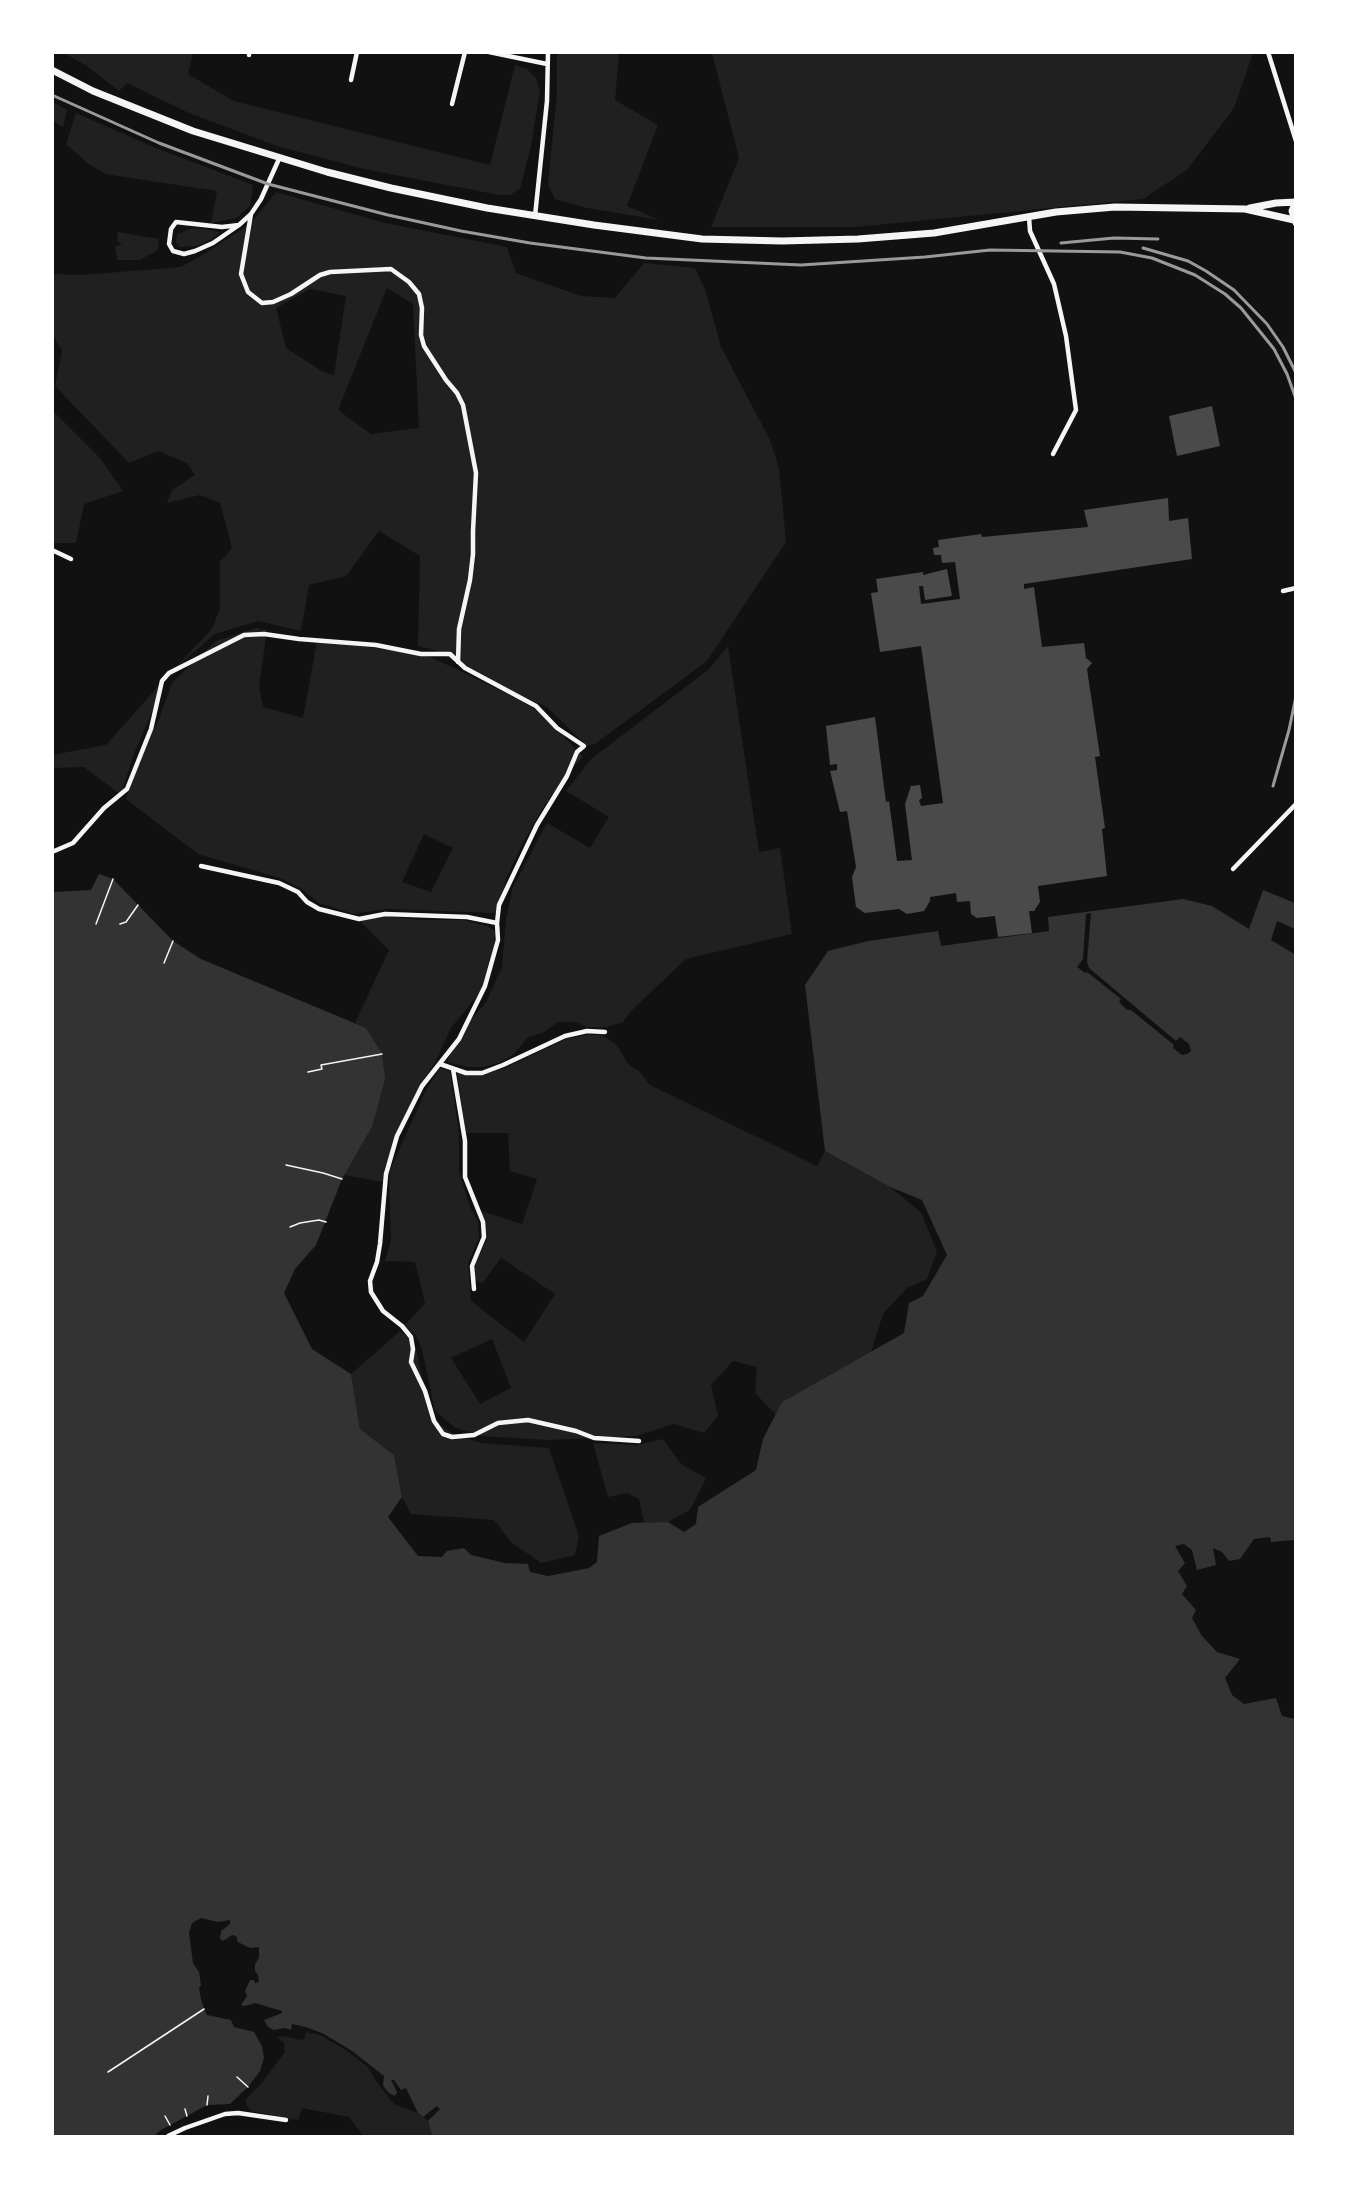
<!DOCTYPE html>
<style>
body{margin:0}
#map{position:relative;width:1348px;height:2189px;overflow:hidden;background:#111;font-family:Signika,sans-serif}
canvas{display:block}
.frame{position:absolute;inset:0;border:54px solid #fff;pointer-events:none}
</style>
<div id="map">
<canvas width="1348" height="2189"></canvas>
<div class="frame"></div>
</div>
<script>
const g = document.querySelector('canvas').getContext('2d');
g.lineJoin = 'round';
function paint(path, color) {
  g.fillStyle = color;
  g.fill(path, 'evenodd');
}
function poly(rows) {
  const path = new Path2D();
  for (const r of rows) {
    path.moveTo(r[0], r[1]);
    for (let i = 2; i < r.length; i += 2) path.lineTo(r[i], r[i + 1]);
  }
  return path;
}
function trace(path, color, width, dash) {
  g.strokeStyle = color;
  g.lineWidth = width;
  g.lineCap = dash ? 'butt' : 'round';
  g.setLineDash(dash || []);
  g.stroke(path);
}
const green = poly([
 [64,53,193,53,188,74,234,101,490,165,515,65,527,69,536,78,540,91,531,146,520,189,510,195,499,195,364,169,277,146,189,113,127,83,119,91,87,66],
 [557,53,619,53,615,100,658,125,627,206,659,220,587,208,555,199,548,184,557,93],
 [709,53,1253,53,1234,108,1187,170,1143,199,856,227,711,227,739,158,712,53],
 [53,102,67,110,63,127,53,121],
 [76,113,156,148,253,185,250,206,236,218,211,223,217,191,105,174,86,162,66,144],
 [276,192,385,223,507,247,516,273,581,296,615,298,644,263,695,268,706,292,721,347,770,440,779,468,786,542,707,661,595,744,587,746,547,707,497,685,435,650,418,646,420,556,379,531,346,576,309,585,301,631,258,621,215,634,171,672,212,629,220,608,220,562,232,548,220,503,200,495,167,503,172,490,195,475,187,463,158,451,129,463,55,386,62,351,53,335,53,274,82,275,181,267,209,251,251,223],
 [387,288,413,304,419,428,371,434,338,410],
 [310,289,346,296,334,375,323,372,286,348,276,308],
 [193,228,204,229,220,232,212,239,197,246,179,247,176,242,177,234],
 [118,232,159,239,158,250,140,260,117,260,115,246,122,244,117,241],
 [53,411,100,458,123,491,84,504,76,543,53,543],
 [256,628,267,630,259,686,263,707,303,718,317,641,417,653,431,657,524,702,542,713,583,757,572,768,544,806,522,845,506,879,498,910,494,913,387,909,354,914,319,903,300,888,280,878,198,854,126,799,138,762,158,722,172,683,216,641],
 [424,834,453,848,431,892,402,882],
 [728,646,759,852,780,848,792,934,686,959,631,1011,623,1022,606,1027,587,1027,576,1022,558,1022,542,1033,528,1037,514,1054,501,1062,484,1067,468,1067,447,1062,461,1032,486,1002,502,967,506,920,513,887,547,823,590,848,609,817,566,791,591,759,708,670],
 [163,681,150,717,133,756,121,795,84,767,53,768,52,755,106,745],
 [385,916,419,920,464,920,487,926,495,931,492,971,481,991,451,1028,436,1061,419,1087,384,1168,383,1182,344,1175,372,1127,366,1028,355,1023,389,950,360,921],
 [587,1035,602,1035,616,1044,629,1065,639,1071,650,1085,817,1166,825,1151,890,1187,921,1212,937,1251,927,1279,907,1288,883,1314,871,1352,782,1402,776,1415,755,1393,757,1367,733,1361,711,1385,718,1416,704,1433,674,1424,636,1436,547,1440,481,1436,454,1427,435,1411,422,1349,416,1336,405,1325,425,1303,415,1262,385,1261,391,1240,389,1183,390,1170,426,1090,440,1068,450,1071,459,1133,459,1172,470,1207,478,1222,479,1238,468,1263,471,1301,524,1342,555,1294,501,1258,482,1284,475,1279,473,1269,487,1239,485,1220,481,1211,522,1224,537,1179,510,1171,508,1133,466,1133,457,1073,481,1075,507,1067,566,1039],
 [492,1339,511,1388,480,1404,451,1358],
 [400,1331,411,1339,417,1353,431,1418,452,1433,481,1443,549,1448,579,1536,575,1555,541,1563,511,1542,494,1520,411,1514,402,1497,394,1455,360,1429,351,1374],
 [663,1439,681,1464,706,1478,690,1510,668,1522,644,1523,639,1499,627,1493,608,1497,593,1443,636,1445],
 [306,2032,320,2035,346,2050,368,2067,376,2081,394,2104,418,2113,428,2121,432,2136,363,2136,349,2117,302,2108,298,2120,251,2111,247,2106,246,2099,260,2085,285,2052,284,2043,277,2037,283,2036,301,2040,304,2039]
]);
const water = poly([
 [99,874,113,879,173,941,201,959,366,1028,382,1054,385,1079,372,1127,342,1179,316,1245,295,1269,284,1293,312,1349,351,1374,360,1429,394,1455,402,1497,388,1517,418,1556,442,1557,447,1551,464,1548,471,1555,505,1563,528,1564,530,1572,548,1576,589,1568,597,1562,599,1536,632,1523,668,1522,684,1532,696,1524,698,1507,756,1470,763,1439,782,1402,904,1333,909,1303,923,1296,947,1255,922,1200,890,1187,825,1151,805,985,828,951,868,941,938,931,941,946,1049,931,1048,917,1183,899,1212,906,1249,929,1263,890,1295,903,1295,929,1277,921,1271,940,1296,955,1295,1540,1271,1542,1270,1537,1254,1539,1240,1559,1229,1561,1222,1552,1213,1548,1216,1565,1197,1570,1192,1550,1184,1544,1175,1546,1185,1563,1178,1571,1187,1586,1182,1594,1196,1610,1192,1618,1202,1636,1217,1652,1240,1659,1225,1678,1232,1695,1244,1704,1276,1698,1282,1716,1295,1719,1295,2136,432,2136,428,2121,440,2109,437,2106,423,2117,418,2113,406,2088,401,2090,394,2080,391,2080,397,2092,395,2096,389,2093,383,2086,384,2076,352,2051,324,2034,306,2027,292,2024,291,2030,285,2028,274,2030,268,2027,264,2020,282,2013,282,2011,255,2003,245,2006,241,2005,247,1996,245,1991,250,1980,254,1980,255,1983,259,1982,258,1975,255,1971,255,1964,259,1958,259,1947,250,1948,238,1942,236,1936,232,1935,223,1941,220,1939,221,1931,230,1924,230,1920,218,1922,201,1918,192,1923,189,1933,193,1963,199,1972,201,1985,199,1988,201,1999,204,2009,207,2015,231,2020,234,2027,254,2032,262,2046,264,2058,260,2071,248,2087,230,2104,207,2105,161,2130,154,2136,53,2136,52,892,91,890]
]);
const pier = poly([
 [1091,913,1087,962,1089,968,1176,1041,1180,1037,1189,1044,1191,1051,1187,1054,1182,1055,1173,1048,1174,1045,1131,1010,1127,1010,1119,1002,1121,999,1087,972,1085,973,1077,967,1083,959,1086,914]
]);
const building = poly([
 [1212,406,1220,446,1177,456,1169,416],
 [1168,498,1169,521,1188,518,1192,559,1024,584,1024,589,1034,587,1042,647,1084,643,1086,658,1092,663,1087,669,1100,756,1095,757,1105,828,1102,829,1107,876,1038,886,1040,902,1034,911,1029,911,1032,933,998,937,995,916,977,918,971,914,970,901,957,902,956,893,930,897,930,901,924,911,907,914,899,909,865,913,856,907,852,877,856,867,847,811,840,812,830,771,837,770,837,764,830,765,826,726,875,717,886,802,889,801,897,861,912,860,905,804,911,786,920,785,922,798,919,800,921,806,943,803,921,646,880,652,871,593,878,592,876,579,923,572,923,575,947,569,952,596,925,600,923,586,919,586,921,604,960,599,955,562,942,563,941,555,934,555,933,548,939,547,938,540,981,534,982,537,1088,527,1084,510]
]);
const path = poly([
 [96,924,113,879],
 [120,924,126,922,138,905],
 [164,963,173,941],
 [308,1072,322,1069,321,1065,382,1054],
 [286,1165,323,1173,342,1179],
 [290,1227,300,1223,319,1220,326,1222],
 [108,2072,204,2009],
 [237,2077,248,2087],
 [207,2105,208,2096],
 [185,2109,187,2116],
 [165,2116,170,2125]
]);
const minor = poly([
 [489,52,547,64],
 [1268,52,1296,141],
 [249,55,249,52],
 [351,80,357,52],
 [452,104,465,52],
 [251,214,241,274,248,292,262,303,273,302,291,294,320,275,330,272,391,269,409,282,419,294,422,308,421,335,424,346,446,380,457,393,463,405,476,473,473,531,473,554,470,580,459,629,458,662],
 [535,216,547,101,548,52],
 [1029,217,1030,231,1054,284,1066,336,1076,410,1053,454],
 [239,225,213,243,195,251,184,254,173,251,169,244,171,229,176,222,222,227,239,225,251,214,261,199,279,159],
 [52,550,71,559],
 [1283,591,1296,588],
 [52,852,73,843,104,808,127,789,151,729,162,681,169,673,244,635,264,634,299,639,376,645,421,654,450,654,465,668,536,706,557,728,584,746,577,752,567,776,537,825,499,905,497,923,498,940,485,986,459,1039,422,1086,397,1136,386,1174,380,1244,377,1262,370,1281,371,1292,383,1311,402,1326,411,1337,413,1349,411,1362,425,1391,434,1421,443,1434,452,1437,474,1435,498,1423,528,1420,576,1431,594,1438,639,1441],
 [201,866,279,883,298,892,307,902,319,909,359,919,385,914,467,917,497,923],
 [1233,869,1296,804],
 [440,1064,466,1073,482,1073,503,1065,565,1036,587,1031,605,1032],
 [453,1069,465,1141,465,1177,483,1222,484,1237,472,1266,474,1289],
 [168,2136,185,2128,225,2114,238,2113,286,2120]
]);
const secondary = poly([
 [52,70,93,91,193,131,327,172,391,188,487,208,594,225,702,239,782,241,858,239,934,233,1056,212,1115,207,1245,209,1294,220],
 [1296,201,1292,211,1296,223],
 [1250,208,1276,203,1295,202]
]);
const rail = poly([
 [52,95,159,143,268,184,388,215,461,231,530,243,646,258,801,265,925,257,990,250,1120,252,1152,258,1195,275,1225,294,1241,308,1274,349,1287,374,1296,399],
 [1061,243,1114,238,1158,239],
 [1143,248,1188,261,1206,271,1234,290,1267,324,1283,347,1296,373],
 [1273,786,1289,730,1296,696]
]);
paint(green, '#202020');
paint(water, '#333');
paint(pier, '#111');
paint(building, '#4a4a4a');
trace(path, '#f5f5f5', 1.5);
trace(minor, '#f5f5f5', 4.5);
trace(secondary, '#f5f5f5', 7);
trace(rail, '#9a9a9a', 3);
</script>
